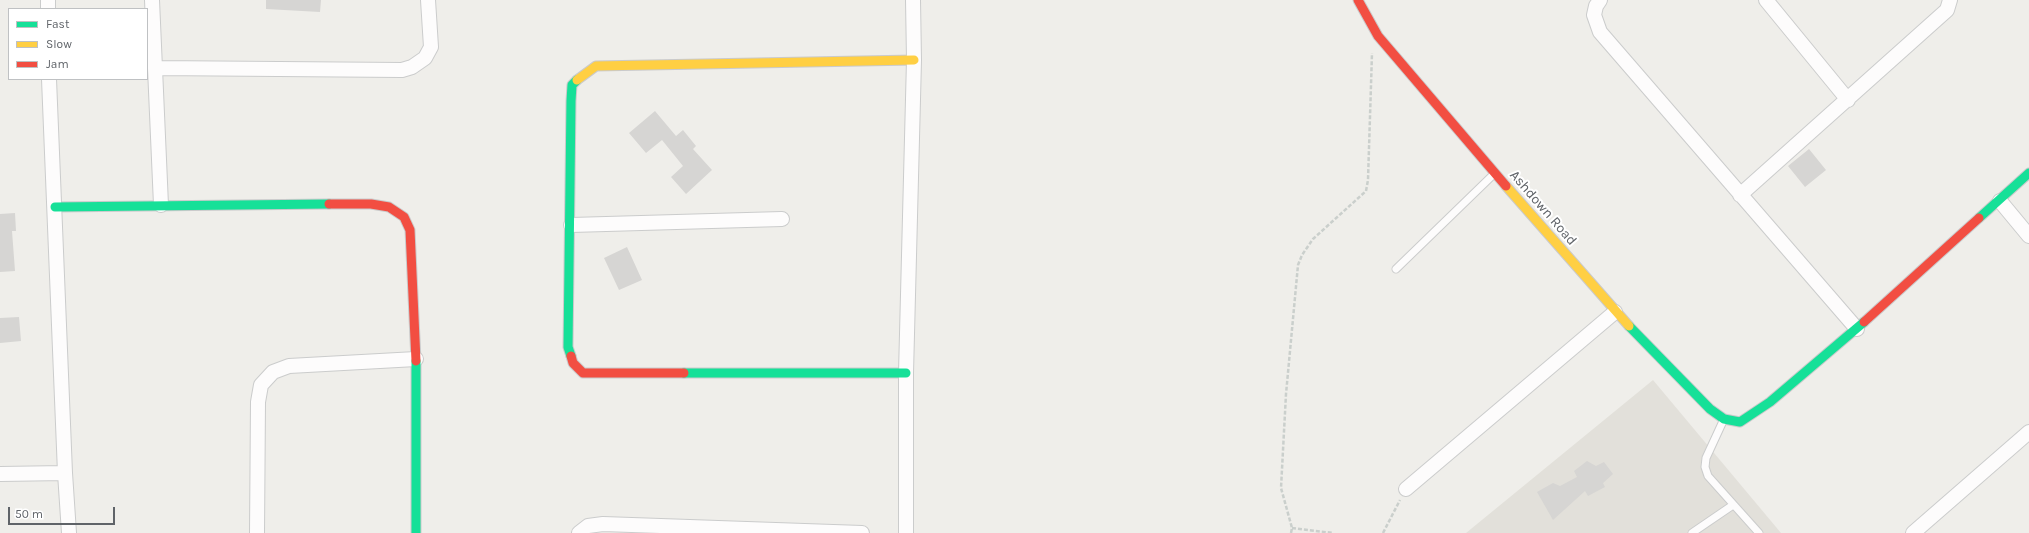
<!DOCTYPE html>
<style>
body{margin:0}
#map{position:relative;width:2029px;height:533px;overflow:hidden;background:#efeeea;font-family:Karla,sans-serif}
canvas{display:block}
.legend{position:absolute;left:8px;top:8px;width:140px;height:72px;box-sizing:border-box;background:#fff;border:1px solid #bfc1c3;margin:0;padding:5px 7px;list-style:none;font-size:12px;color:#5f6368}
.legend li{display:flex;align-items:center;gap:8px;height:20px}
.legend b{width:20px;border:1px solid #bfc1c3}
.scale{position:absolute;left:8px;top:507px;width:107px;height:18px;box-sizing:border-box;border:2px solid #5f6368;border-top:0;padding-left:5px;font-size:12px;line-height:14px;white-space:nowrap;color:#5f6368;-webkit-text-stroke:3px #fff;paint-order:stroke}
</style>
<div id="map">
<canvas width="2029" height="533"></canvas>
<ul class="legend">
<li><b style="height:5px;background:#16e098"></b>Fast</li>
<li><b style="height:5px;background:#ffcf43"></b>Slow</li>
<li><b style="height:5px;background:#f24e42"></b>Jam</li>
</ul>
<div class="scale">50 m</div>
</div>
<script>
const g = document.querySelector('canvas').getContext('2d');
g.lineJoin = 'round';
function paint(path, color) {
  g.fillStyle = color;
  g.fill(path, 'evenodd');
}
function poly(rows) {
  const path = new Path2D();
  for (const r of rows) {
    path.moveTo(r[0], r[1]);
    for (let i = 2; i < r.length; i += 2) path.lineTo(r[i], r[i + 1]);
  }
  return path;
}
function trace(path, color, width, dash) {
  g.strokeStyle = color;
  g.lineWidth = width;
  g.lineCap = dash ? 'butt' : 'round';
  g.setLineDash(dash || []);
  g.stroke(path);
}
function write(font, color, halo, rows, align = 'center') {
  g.font = font + ' Karla,sans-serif';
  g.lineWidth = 4;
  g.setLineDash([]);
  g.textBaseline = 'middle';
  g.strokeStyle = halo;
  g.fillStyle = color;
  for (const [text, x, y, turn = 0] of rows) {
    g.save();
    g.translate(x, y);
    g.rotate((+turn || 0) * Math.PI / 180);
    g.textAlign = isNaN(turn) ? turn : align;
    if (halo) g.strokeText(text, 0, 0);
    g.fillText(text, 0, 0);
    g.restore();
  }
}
const education = poly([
 [1653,380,1781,533,1466,533]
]);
const building = poly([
 [266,0,321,0,320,12,266,9],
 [655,111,676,136,683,130,696,146,693,149,712,170,686,194,671,177,683,166,662,140,646,153,629,133],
 [1809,149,1826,170,1805,187,1788,166],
 [15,213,16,231,12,231,15,271,0,272,0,214],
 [627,247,642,280,619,290,604,258],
 [19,317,21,341,0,343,0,318],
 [1587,461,1596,466,1604,462,1613,474,1603,483,1605,487,1588,496,1585,491,1553,520,1537,492,1553,483,1560,486,1577,477,1574,471]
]);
const path = poly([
 [1292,528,1333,533],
 [1291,533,1292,528,1281,488,1286,394,1298,265,1302,255,1313,239,1366,191,1368,180,1372,53],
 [1383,533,1400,500]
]);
const lane = poly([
 [1396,269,1495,173],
 [1724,419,1706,458,1705,467,1708,476,1759,533],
 [1692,533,1733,505]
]);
const street = poly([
 [152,0,161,205],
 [1600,0,1596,6,1594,15,1600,32,1857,329],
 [1766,0,1848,100],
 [48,9,48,0],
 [155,68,402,70,412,67,425,58,431,47,428,0],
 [49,79,65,473,69,533],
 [1740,195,1947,10,1950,0],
 [2000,201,2029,236],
 [571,225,782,219],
 [0,474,65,473],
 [1406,489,1615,312],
 [257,533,258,402,261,385,273,372,289,366,416,359],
 [579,533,588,526,603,524,862,533],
 [906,533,906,373,914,60,913,0],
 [1913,533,2029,432]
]);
const fast = poly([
 [55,207,329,204],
 [1979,218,2029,173],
 [1629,326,1710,409,1724,419,1740,422,1770,402,1864,322],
 [571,356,568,347,571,101,572,85,577,80],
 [416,361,416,533],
 [684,373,906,373]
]);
const slow = poly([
 [577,80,596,66,914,60],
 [1506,186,1629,326]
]);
const jam = poly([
 [1358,0,1378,36,1506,186],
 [329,204,371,204,389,207,404,217,410,230,416,361],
 [1864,322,1979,218],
 [571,356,573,363,583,373,684,373]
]);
const streetNames = [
 ["Ashdown Road",1543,208,49]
];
paint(education, '#e2e0da');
paint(building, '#d6d5d3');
trace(lane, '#cbcccc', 9);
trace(street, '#cbcccc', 16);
trace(fast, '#cacacb', 11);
trace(slow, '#cacacb', 11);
trace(jam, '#cacacb', 11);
trace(path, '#cacfcc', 2.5, [4, 2]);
trace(lane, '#fdfcfc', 7);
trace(street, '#fdfcfc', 14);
trace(fast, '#16e098', 9);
trace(slow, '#ffcf43', 9);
trace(jam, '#f24e42', 9);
write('14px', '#5f6368', '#fff', streetNames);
</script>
